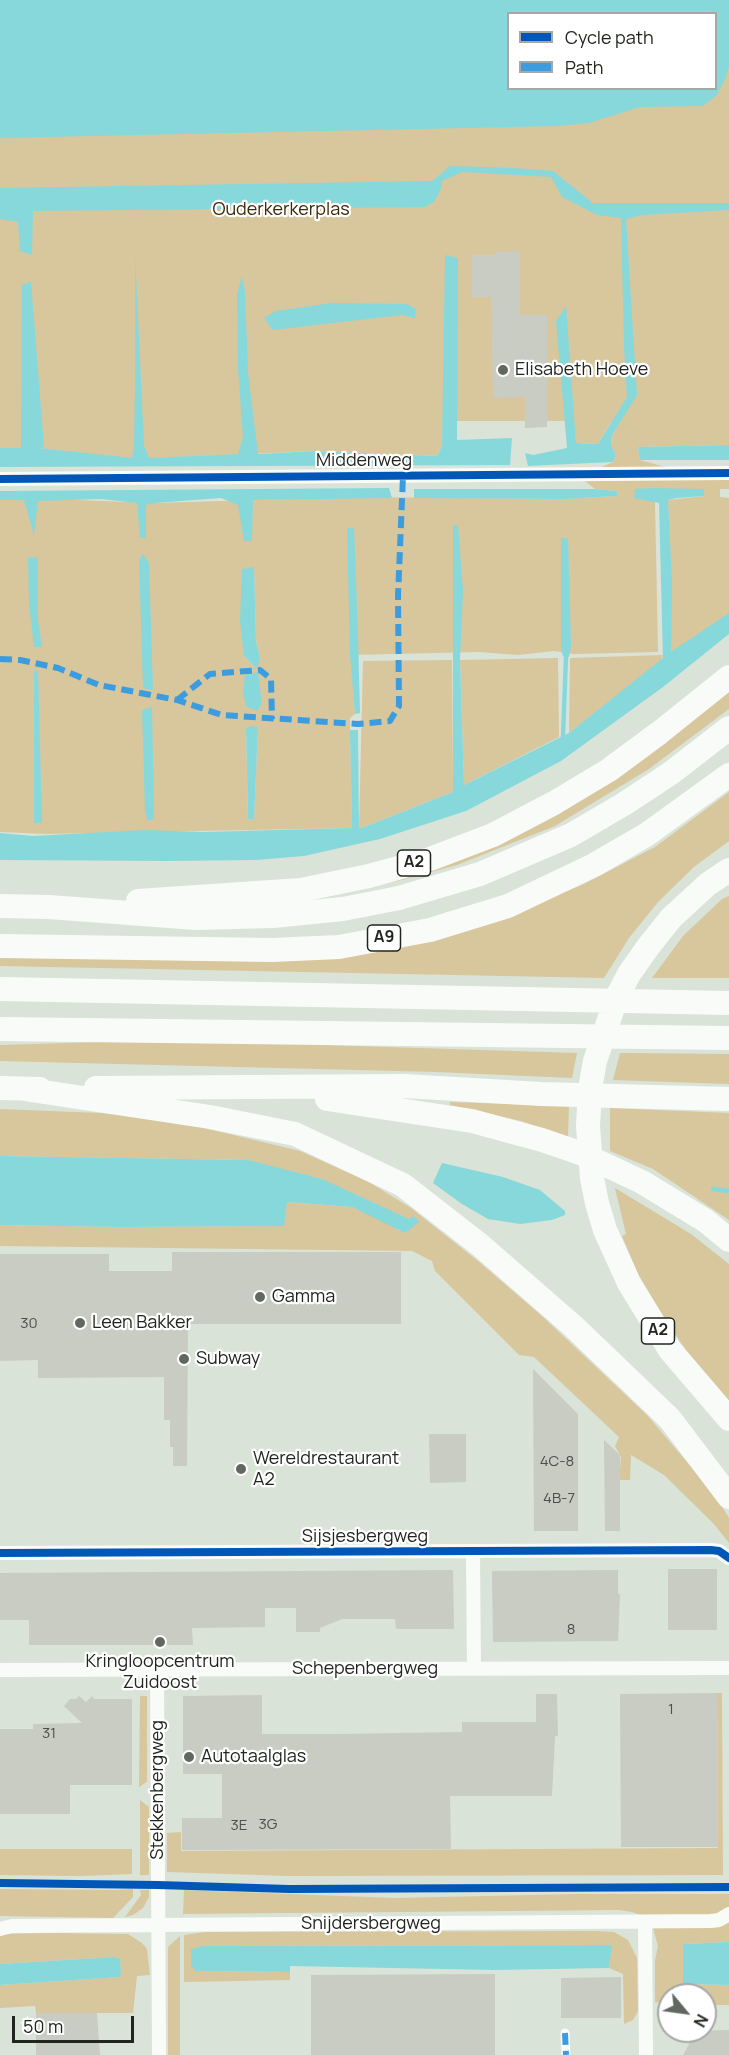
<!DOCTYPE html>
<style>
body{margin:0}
#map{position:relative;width:729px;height:2055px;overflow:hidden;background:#dae3d8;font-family:Manrope,sans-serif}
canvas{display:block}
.legend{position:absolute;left:507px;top:12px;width:210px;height:78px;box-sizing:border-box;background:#fff;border:2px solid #a6a8a5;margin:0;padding:8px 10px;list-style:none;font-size:18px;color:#20261f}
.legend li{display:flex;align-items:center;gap:12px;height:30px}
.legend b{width:30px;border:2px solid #a6a8a5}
.north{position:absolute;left:657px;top:1983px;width:60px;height:60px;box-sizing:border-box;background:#fff;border:2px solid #a6a8a5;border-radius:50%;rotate:119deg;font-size:16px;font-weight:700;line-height:24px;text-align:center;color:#20261f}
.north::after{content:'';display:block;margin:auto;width:21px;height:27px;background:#616860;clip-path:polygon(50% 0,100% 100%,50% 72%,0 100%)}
.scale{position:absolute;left:12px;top:2016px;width:122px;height:27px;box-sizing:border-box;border:3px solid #20261f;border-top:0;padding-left:8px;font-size:18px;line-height:21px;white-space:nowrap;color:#20261f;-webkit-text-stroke:4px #fff;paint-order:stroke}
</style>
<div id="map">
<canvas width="729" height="2055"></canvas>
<ul class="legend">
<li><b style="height:8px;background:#0057b8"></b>Cycle path</li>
<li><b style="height:8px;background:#3c9ce0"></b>Path</li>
</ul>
<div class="north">N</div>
<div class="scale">50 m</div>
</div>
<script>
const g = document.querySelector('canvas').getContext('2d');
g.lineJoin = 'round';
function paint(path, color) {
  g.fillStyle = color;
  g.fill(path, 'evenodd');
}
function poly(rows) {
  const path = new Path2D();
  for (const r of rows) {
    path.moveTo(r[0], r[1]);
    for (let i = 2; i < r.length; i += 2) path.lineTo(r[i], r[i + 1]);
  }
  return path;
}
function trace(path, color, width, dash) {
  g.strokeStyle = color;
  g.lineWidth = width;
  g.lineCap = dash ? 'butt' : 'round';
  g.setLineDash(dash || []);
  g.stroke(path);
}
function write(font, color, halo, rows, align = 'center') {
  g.font = font + ' Manrope,sans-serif';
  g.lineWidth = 4.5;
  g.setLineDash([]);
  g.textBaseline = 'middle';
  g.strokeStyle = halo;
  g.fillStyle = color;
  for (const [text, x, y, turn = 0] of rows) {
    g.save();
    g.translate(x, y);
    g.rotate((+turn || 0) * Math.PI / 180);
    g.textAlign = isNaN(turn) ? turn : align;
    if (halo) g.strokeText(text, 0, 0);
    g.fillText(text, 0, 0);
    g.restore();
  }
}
const green = poly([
 [0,0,729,0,729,445,638,447,640,460,673,469,590,472,613,462,616,454,612,447,611,437,620,422,612,421,598,444,576,443,574,421,443,421,442,446,437,456,315,451,132,459,38,448,0,448],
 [508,14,716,14,716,88,508,88],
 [729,479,729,489,720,489,720,497,729,498,729,616,671,653,668,500,704,496,703,489,635,489,655,502,658,652,574,654,554,651,518,655,479,652,351,655,355,714,350,718,352,828,46,834,0,832,0,497,155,503,354,497,565,499,617,496,618,491,595,489,585,481],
 [254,567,256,641,260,658,255,667,244,656],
 [258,727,254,820,248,819,246,728],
 [663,655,661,661,569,733,570,658],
 [558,658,559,737,464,785,460,660],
 [452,660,453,792,359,829,363,661],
 [729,684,729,709,649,769,555,826,457,865,402,880,349,890,455,856],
 [729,792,729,841,694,867,658,902,629,938,604,978,0,966,0,955,336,956,529,907,584,884,655,847],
 [729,896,729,978,652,978,683,936,722,899],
 [167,1040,577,1053,572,1078,436,1072,0,1061,0,1045],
 [620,1053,729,1054,729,1084,613,1080],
 [450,1102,569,1106,568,1137,521,1121,450,1105],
 [610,1108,729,1113,729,1220,653,1169,610,1151],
 [0,1109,150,1115,300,1151,369,1182,411,1208,478,1261,543,1317,647,1415,715,1495,729,1518,729,1543,714,1524,664,1475,631,1455,630,1480,619,1480,621,1457,615,1446,619,1437,534,1357,519,1355,435,1271,432,1261,412,1251,0,1246,0,1225,119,1227,283,1226,287,1202,352,1207,393,1226,400,1231,409,1219,248,1160,0,1156],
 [615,1188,691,1234,729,1264,729,1401,686,1350,658,1309,638,1274,622,1236,626,1234],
 [717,1693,722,1693,723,1875,289,1876,167,1872,167,1833,181,1832,181,1851,718,1848],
 [140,1696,147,1696,147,1782,139,1787],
 [140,1800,149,1807,149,1875,140,1875],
 [0,1849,132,1849,132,1874,80,1876,0,1875],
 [0,1889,115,1890,133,1889,133,1897,113,1918,0,1916],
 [140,1890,149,1890,149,1897,143,1908,133,1915,125,1917,141,1895],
 [184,1890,395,1898,576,1894,729,1894,729,1942,684,1944,683,1984,729,1985,729,2005,705,2005,705,1995,669,1995,669,2004,655,2002,655,1961,658,1946,652,1925,643,1916,632,1912,619,1910,183,1914],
 [596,1931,614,1932,628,1940,637,1958,638,2011,633,2020,624,2024,623,1974,609,1968,611,1945,203,1946,196,1971,290,1972,290,1980,184,1982,184,1935,205,1932],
 [54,1933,128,1934,142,1943,147,1949,150,1975,137,1976,133,2013,36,2013,35,2006,0,2008,0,1985,119,1977,121,1967,114,1957,0,1964,0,1934],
 [180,1936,180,2055,168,2055,168,1947]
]);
const water = poly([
 [0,0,729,0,729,66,726,77,717,95,703,106,640,107,589,123,559,126,0,138],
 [508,14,716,14,716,88,508,88],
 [450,166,515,168,553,171,593,203,729,203,729,210,642,215,626,219,637,395,611,437,612,447,616,454,613,462,528,466,525,453,533,455,567,448,556,321,566,306,576,443,598,444,627,397,624,347,621,218,597,215,562,197,551,177,462,172,442,181,442,187,434,202,425,207,33,211,32,255,20,251,18,222,0,219,0,188,432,181],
 [135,253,144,446,149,458,238,454,243,437,238,369,237,294,242,276,245,292,248,373,258,454,315,451,437,456,442,446,445,255,458,258,457,440,512,438,510,465,0,467,0,448,21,448,22,285,31,282,44,447,39,448,132,458,134,446,135,386],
 [331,303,407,304,416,309,415,318,402,315,273,330,264,318,276,311],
 [729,445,729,460,640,460,638,447],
 [389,488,392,498,253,500,252,541,244,541,238,505,221,498,155,503,146,505,146,539,140,537,137,503,101,499,38,501,34,535,24,500,0,500,0,491],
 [651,488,704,489,704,496,677,498,668,500,672,583,671,652,729,613,729,634,663,687,561,761,466,811,380,839,304,856,256,860,166,861,0,860,0,833,33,836,145,830,203,832,352,828,350,730,358,730,359,829,453,792,453,525,458,525,463,591,460,660,464,785,569,733,663,658,659,503,634,498,635,489],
 [414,489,595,489,618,491,617,496,565,499,414,498],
 [347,528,354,528,358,635,360,713,355,714,350,655],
 [561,538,568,538,571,646,569,657,563,656,561,649],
 [143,554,149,563,153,690,143,688,139,560],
 [28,557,38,558,38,620,42,647,34,647,29,604],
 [254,567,256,641,260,658,258,666,255,667,244,656,240,621,242,569],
 [34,670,38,671,42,823,34,823],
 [258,672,262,703,257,711,246,706,243,693,245,675],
 [152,707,154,819,148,821,145,811,142,710],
 [252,726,258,727,254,820,248,819,246,728],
 [0,1156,248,1160,322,1179,409,1219,414,1216,419,1222,405,1233,352,1207,287,1202,284,1226,119,1227,0,1225],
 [442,1163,503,1177,540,1190,565,1211,565,1215,552,1220,520,1224,488,1219,462,1204,433,1183],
 [729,1942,729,1985,683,1984,683,1944],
 [612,1945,609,1968,494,1970,290,1966,290,1972,196,1971,191,1966,191,1949,203,1946],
 [114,1957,120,1959,121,1972,120,1977,0,1985,0,1964]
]);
const stream = poly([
 [563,737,566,656],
 [713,1189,729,1191]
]);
const building = poly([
 [520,251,520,315,547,315,547,427,525,428,525,397,493,398,491,297,472,297,472,255,496,255,496,252],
 [172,1252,401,1252,401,1324,188,1324,187,1466,173,1466,173,1447,170,1447,170,1420,164,1420,164,1377,38,1378,38,1360,0,1361,0,1254,109,1254,109,1271,172,1271],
 [533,1369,578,1414,578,1531,534,1531],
 [429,1434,466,1434,466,1482,430,1483],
 [604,1440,620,1455,620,1531,605,1531],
 [668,1569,717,1569,717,1630,668,1630],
 [453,1570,454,1629,396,1629,395,1619,342,1619,320,1628,320,1632,296,1632,296,1608,265,1608,265,1627,192,1628,193,1645,29,1645,29,1620,0,1620,0,1573],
 [618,1570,618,1594,620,1594,618,1641,493,1642,492,1571],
 [717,1693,718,1847,621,1847,620,1694],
 [536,1694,557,1694,558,1736,555,1736,552,1796,450,1796,451,1849,182,1850,182,1818,222,1818,222,1774,183,1774,183,1696,262,1695,262,1734,338,1734,462,1732,462,1722,536,1722],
 [79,1696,86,1702,92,1696,94,1699,132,1699,132,1785,70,1785,70,1814,0,1814,0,1729,33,1729,33,1724,82,1723,64,1706,70,1699,76,1699],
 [495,1974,495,2055,311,2055,311,1975],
 [621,1977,621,2018,561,2018,561,1978],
 [36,2013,97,2013,100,2055,36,2055],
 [729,2030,729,2055,683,2055,689,2044,689,2031]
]);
const pedestrian = poly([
 [565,2033,566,2055]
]);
const minor = poly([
 [0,479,729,473],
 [473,1551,474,1669],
 [0,1553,711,1550,719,1551,729,1558],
 [0,1670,729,1668],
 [157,1670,159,2055],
 [645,1922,646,2055],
 [0,1929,12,1926,711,1921,719,1920,729,1914]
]);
const motorway = poly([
 [729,870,708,884,671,918,648,947,629,974,616,999,595,1061,590,1089,588,1126,592,1178,597,1203,605,1230,629,1283,670,1350,729,1419],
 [138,901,301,890,369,876,430,859,493,835,554,803,609,770,659,733,729,677],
 [0,906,49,907,196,918,273,916,343,909,399,898,480,874,571,835,624,804,671,773,729,728],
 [0,946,272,950,339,947,430,930,508,906,594,865,646,835,729,775],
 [0,989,729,1003],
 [0,1029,729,1038],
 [0,1088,40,1089],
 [96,1088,404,1086,541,1094,729,1099],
 [24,1089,210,1117,295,1134,403,1185,480,1245,573,1326,670,1419,729,1497],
 [327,1099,472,1121,542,1140,580,1153,642,1182,706,1221,729,1240]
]);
const quiet = poly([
 [0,659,20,660,58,668,99,685,177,700,222,715,358,724,390,721,399,706,398,596,403,476],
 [177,700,210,674,260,670,271,679,272,719],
 [565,2033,566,2055]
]);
const cycleway = poly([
 [0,479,729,473],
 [0,1553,711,1550,719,1551,729,1558],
 [0,1883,158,1885,289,1889,729,1887]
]);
const markers = [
 [503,370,6,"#616860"],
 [260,1297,6,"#616860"],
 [80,1323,6,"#616860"],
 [184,1359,6,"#616860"],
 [241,1469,6,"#616860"],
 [160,1642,6,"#616860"],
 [189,1757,6,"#616860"]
];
const numberNames = [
 ["30",29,1324],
 ["4C-8",557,1462],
 ["4B-7",559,1499],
 ["8",571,1630],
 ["1",671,1710],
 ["31",49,1734],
 ["3G",268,1825],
 ["3E",239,1826]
];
const shields = [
 [414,863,33],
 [384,938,33],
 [658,1331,33]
];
const shieldNames = [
 ["A2",414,863],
 ["A9",384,938],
 ["A2",658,1331]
];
const parkNames = [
 ["Ouderkerkerplas",281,210]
];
const poiNames = [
 ["Elisabeth Hoeve",515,370],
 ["Gamma",272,1297],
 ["Leen Bakker",92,1323],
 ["Subway",196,1359],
 ["Wereldrestaurant",253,1459],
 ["A2",253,1480],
 ["Kringloopcentrum",160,1662,"center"],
 ["Zuidoost",160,1683,"center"],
 ["Autotaalglas",201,1757]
];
const streetNames = [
 ["Middenweg",364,461],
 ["Sijsjesbergweg",365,1537],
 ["Schepenbergweg",365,1669],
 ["Stekkenbergweg",158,1790,-90],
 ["Snijdersbergweg",371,1924]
];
paint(green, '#d8c69d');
paint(water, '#87d8db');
trace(stream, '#87d8db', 4.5);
paint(building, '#c8ccc2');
trace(pedestrian, '#f9fbf9', 9);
trace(minor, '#f9fbf9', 14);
trace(motorway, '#f9fbf9', 24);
trace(quiet, '#3c9ce0', 6, [12, 6]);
trace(cycleway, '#0057b8', 8);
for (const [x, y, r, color] of markers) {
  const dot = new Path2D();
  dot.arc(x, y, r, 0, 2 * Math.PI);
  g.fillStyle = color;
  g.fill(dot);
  trace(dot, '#fff', 2);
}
write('15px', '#4b5048', null, numberNames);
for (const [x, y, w] of shields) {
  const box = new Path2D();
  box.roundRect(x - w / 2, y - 13, w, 26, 4.5);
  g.fillStyle = '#fff';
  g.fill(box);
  trace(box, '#20261f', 1.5);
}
write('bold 16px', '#20261f', null, shieldNames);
write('18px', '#3b2909', '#fff', parkNames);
write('18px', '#20261f', '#fff', poiNames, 'left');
write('18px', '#20261f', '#fff', streetNames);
</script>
